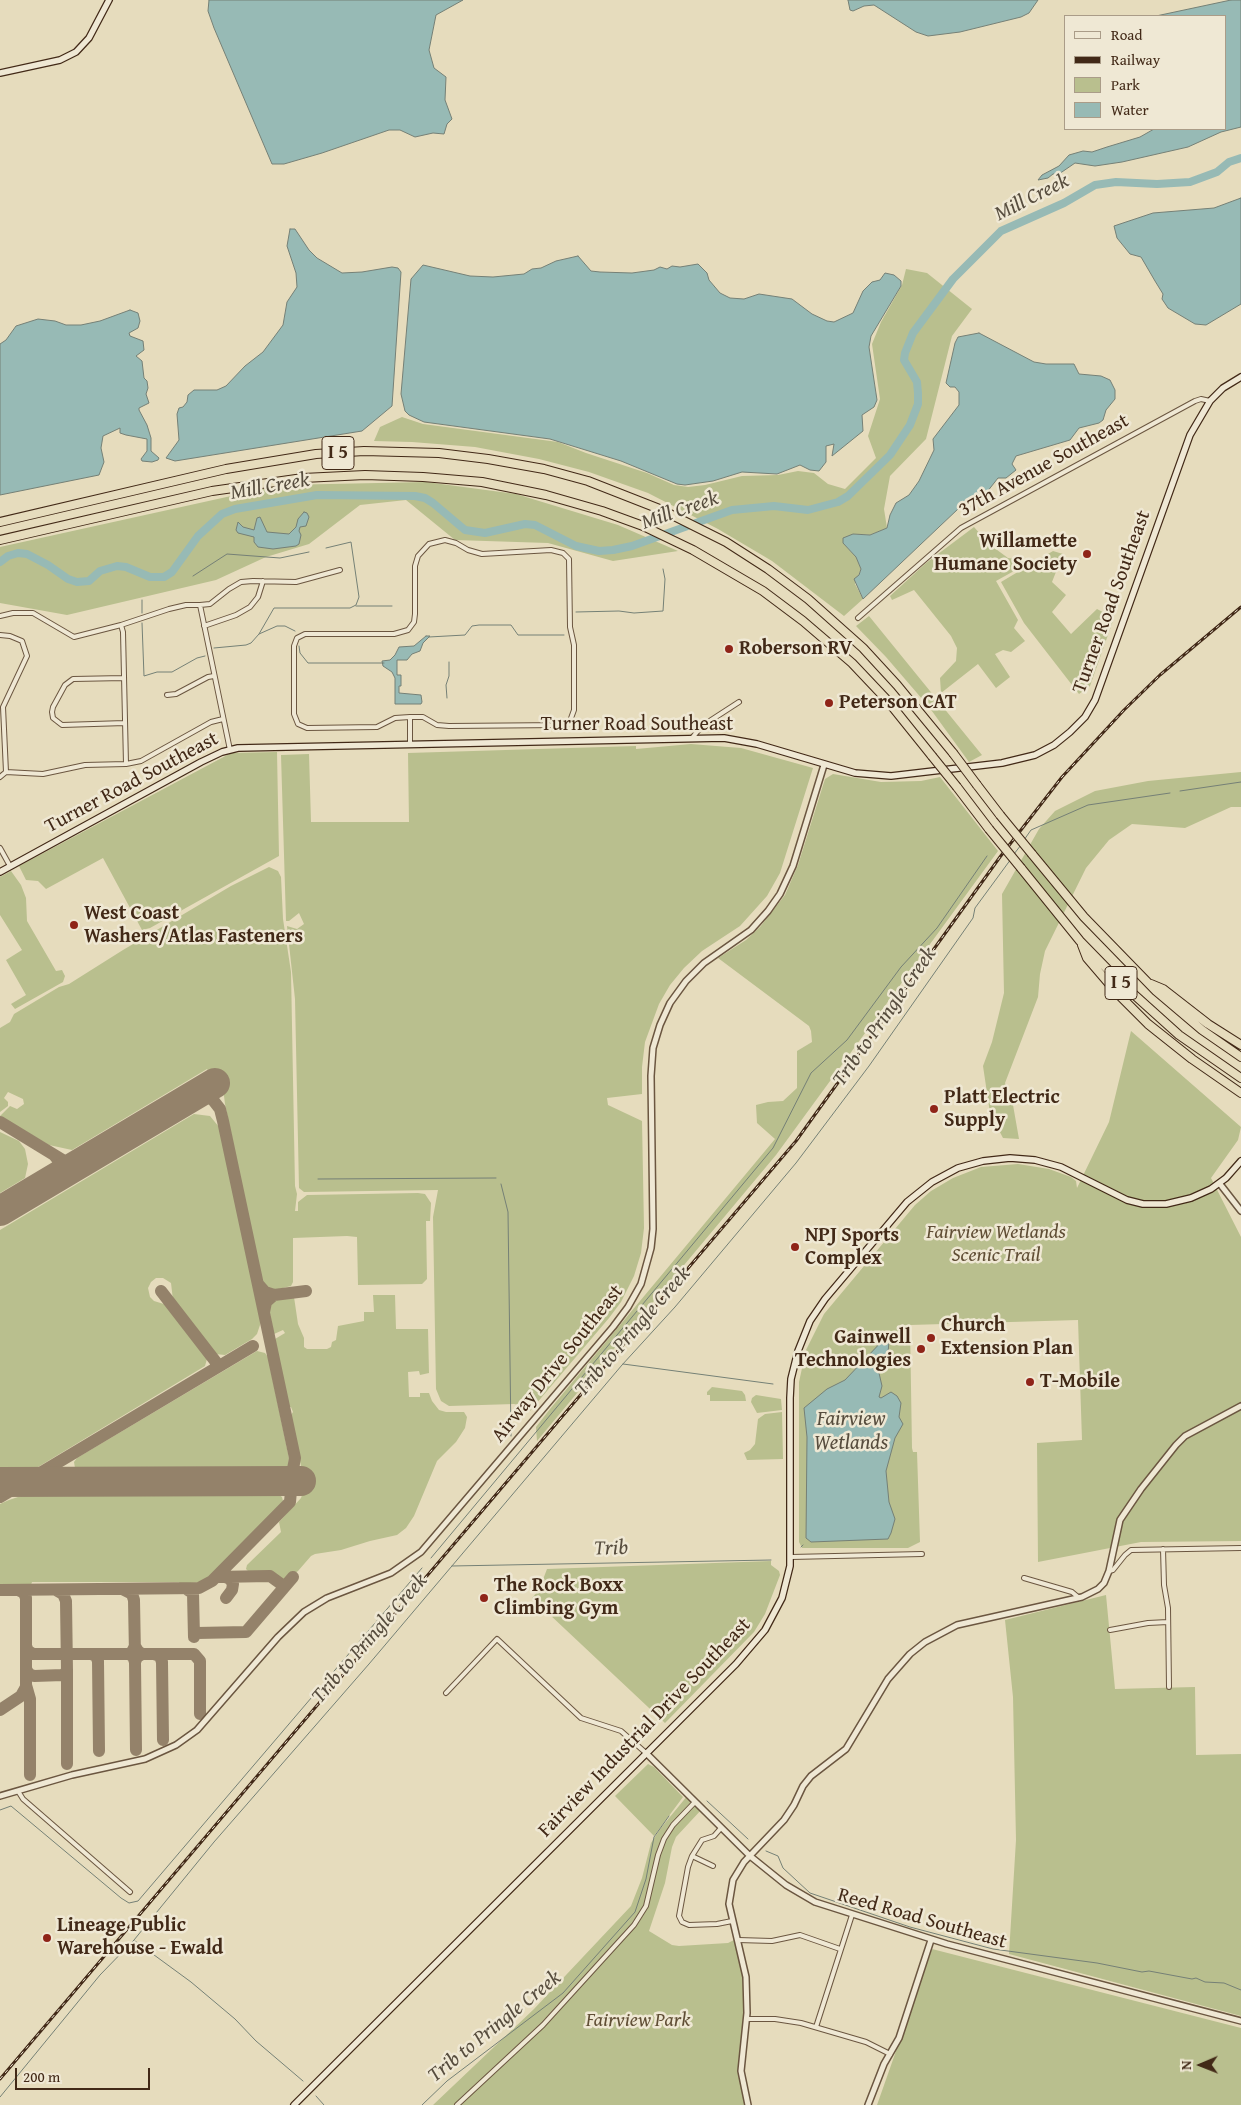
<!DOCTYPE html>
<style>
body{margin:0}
#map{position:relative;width:1241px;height:2105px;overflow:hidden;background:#e6dcbd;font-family:"Gentium Book Plus",serif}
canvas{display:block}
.legend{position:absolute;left:1064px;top:15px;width:162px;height:115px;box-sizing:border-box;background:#efe8d4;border:1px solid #aa9c88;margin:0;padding:6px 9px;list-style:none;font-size:15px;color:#422917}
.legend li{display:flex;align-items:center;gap:10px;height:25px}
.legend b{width:25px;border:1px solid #aa9c88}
.north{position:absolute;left:1176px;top:2040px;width:50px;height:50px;-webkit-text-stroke:4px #efe8d4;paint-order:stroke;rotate:269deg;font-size:14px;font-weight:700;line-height:20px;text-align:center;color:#422917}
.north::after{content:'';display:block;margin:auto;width:18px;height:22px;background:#422917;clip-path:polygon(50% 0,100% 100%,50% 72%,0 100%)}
.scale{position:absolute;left:15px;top:2068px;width:135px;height:22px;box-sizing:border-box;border:2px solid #422917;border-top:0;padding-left:6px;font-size:15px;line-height:18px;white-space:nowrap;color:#422917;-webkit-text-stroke:4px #efe8d4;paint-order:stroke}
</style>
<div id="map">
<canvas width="1241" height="2105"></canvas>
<ul class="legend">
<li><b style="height:6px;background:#efe8d4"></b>Road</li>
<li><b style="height:6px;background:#422917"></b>Railway</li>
<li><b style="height:14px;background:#b9bf8e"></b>Park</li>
<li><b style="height:14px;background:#97bab5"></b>Water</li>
</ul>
<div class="north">N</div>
<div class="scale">200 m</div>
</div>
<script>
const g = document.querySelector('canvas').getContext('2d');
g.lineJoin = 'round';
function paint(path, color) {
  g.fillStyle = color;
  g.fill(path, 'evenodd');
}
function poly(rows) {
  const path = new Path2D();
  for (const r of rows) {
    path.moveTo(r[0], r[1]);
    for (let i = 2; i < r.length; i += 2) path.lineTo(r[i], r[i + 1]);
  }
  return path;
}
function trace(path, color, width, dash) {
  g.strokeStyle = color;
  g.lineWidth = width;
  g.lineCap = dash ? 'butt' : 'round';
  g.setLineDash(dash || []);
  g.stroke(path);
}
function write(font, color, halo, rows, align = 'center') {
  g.font = font + ' "Gentium Book Plus",serif';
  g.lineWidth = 5;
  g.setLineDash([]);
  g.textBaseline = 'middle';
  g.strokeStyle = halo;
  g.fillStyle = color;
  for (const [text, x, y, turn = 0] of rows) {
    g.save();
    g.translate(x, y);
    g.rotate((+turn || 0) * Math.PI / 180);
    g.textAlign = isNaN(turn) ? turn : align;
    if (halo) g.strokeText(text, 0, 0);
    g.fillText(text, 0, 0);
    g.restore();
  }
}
const green = poly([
 [906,269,927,273,972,309,952,336,926,439,890,476,884,509,887,528,870,535,853,534,843,543,856,557,861,569,855,584,863,599,844,616,772,561,718,529,648,493,589,472,539,459,475,447,412,442,374,441,380,427,402,417,423,424,558,442,586,453,647,473,674,485,688,487,705,485,742,476,778,475,798,471,814,473,828,484,845,489,876,458,868,436,880,399,872,344,881,322,902,285],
 [426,482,516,494,618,525,678,551,613,561,548,543,455,540,406,500,360,505,309,544,266,557,216,580,67,615,0,603,0,547,281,485],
 [974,527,989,544,1008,558,1032,561,996,581,1018,620,1014,628,1025,641,1011,652,1003,650,995,654,1010,677,996,688,978,664,941,693,940,678,956,661,957,648,951,636,914,590,892,600,890,596,926,563],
 [1053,551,1063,554,1052,582,1066,595,1052,612,1071,634,1097,609,1114,618,1090,686,1079,694,1024,623,1001,582],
 [869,616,982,755,969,762,929,707,886,657,856,626],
 [691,744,741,748,813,768,780,873,767,896,740,926,702,951,684,968,670,985,659,1004,645,1042,642,1067,642,1094,607,1098,608,1105,642,1121,644,1228,641,1253,634,1276,621,1302,609,1318,530,1411,519,1405,514,1404,449,1406,441,1401,436,1389,433,1217,438,1190,304,1192,299,1188,295,999,287,926,297,929,304,924,299,913,289,921,286,921,281,755,309,754,311,822,409,822,408,753,636,746,636,749],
 [277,752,279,856,150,928,142,930,103,858,46,889,38,881,26,880,19,866,231,753],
 [1241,772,1241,807,1231,807,1185,828,1132,824,1109,840,1086,868,1045,951,1040,974,1038,997,1005,1083,1013,1105,1019,1139,1003,1138,990,1113,983,1066,992,1042,1004,993,1002,894,1039,829,1055,811,1095,791,1148,781],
 [833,774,881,782,921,781,940,777,998,851,776,1155,537,1441,536,1427,550,1409,775,1139,757,1123,756,1105,768,1102,783,1101,797,1088,797,1051,812,1042,811,1031,809,1026,718,958,746,940,760,927,785,895,798,865,825,779],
 [269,867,278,871,281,877,283,919,291,972,295,1186,297,1194,295,1211,298,1211,298,1202,307,1195,418,1193,425,1194,431,1203,430,1221,426,1221,427,1279,422,1284,358,1285,357,1237,347,1236,293,1238,293,1282,291,1286,275,1290,266,1287,262,1281,225,1104,224,1096,207,1069,72,1150,49,1145,0,1116,10,1106,17,1109,24,1104,23,1099,8,1092,4,1098,8,1102,8,1106,0,1112,0,1028,10,1022,14,1014,59,987,69,984,123,950,231,886],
 [11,871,21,885,26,898,27,921,56,971,62,970,65,976,63,982,15,1009,11,1004,26,995,6,960,22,950,0,915,0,877],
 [1131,1031,1241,1127,1238,1140,1211,1178,1241,1237,1241,1541,1141,1542,1038,1562,1037,1443,1082,1440,1078,1320,910,1325,912,1448,913,1452,917,1452,920,1542,908,1548,802,1548,799,1542,799,1382,806,1350,824,1314,915,1205,931,1191,953,1178,981,1167,1018,1164,1049,1169,1071,1177,1076,1181,1077,1188,1109,1122],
 [194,1114,210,1116,219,1127,260,1319,260,1325,257,1334,252,1339,225,1355,215,1354,173,1300,171,1283,163,1278,156,1278,151,1282,148,1288,150,1297,154,1301,167,1305,174,1313,205,1354,207,1359,205,1366,38,1467,24,1472,0,1472,0,1230],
 [0,1132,19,1141,25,1149,28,1164,25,1178,0,1193],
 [373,1295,395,1295,396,1329,428,1329,429,1373,420,1375,419,1371,408,1372,409,1397,420,1397,420,1393,429,1393,432,1401,439,1410,446,1412,464,1412,467,1417,465,1428,456,1442,437,1461,414,1516,406,1528,397,1535,370,1541,341,1550,315,1554,311,1556,298,1571,284,1581,271,1574,250,1573,246,1569,247,1565,281,1532,279,1522,301,1498,302,1495,301,1466,291,1415,293,1412,291,1407,289,1407,275,1339,285,1333,283,1330,274,1334,269,1310,270,1304,277,1300,294,1297,298,1324,304,1338,304,1347,307,1349,327,1349,331,1347,332,1342,336,1340,338,1326,364,1321,364,1312,374,1312],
 [257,1351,265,1353,268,1357,289,1458,288,1466,284,1469,80,1471,75,1468,74,1462,77,1458],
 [712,1387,742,1391,745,1395,746,1401,710,1401,710,1395,707,1395,707,1392],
 [756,1395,781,1399,782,1410,757,1413,751,1402,752,1398],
 [782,1412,783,1459,747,1460,744,1453,750,1450,755,1444,758,1419,765,1414],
 [274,1491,282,1497,283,1501,280,1505,210,1576,201,1582,180,1584,179,1582,32,1582,31,1585,0,1585,0,1504,9,1500,33,1492],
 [771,1561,771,1565,779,1571,780,1575,765,1614,754,1632,665,1723,532,1598,539,1590,547,1569],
 [1106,1595,1115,1689,1195,1687,1196,1755,1241,1754,1241,2016,1009,1954,1016,1840,1013,1697,1005,1620],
 [648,1764,654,1767,683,1797,654,1836,615,1796],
 [688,1795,702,1809,676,1837,672,1847,665,1883,649,1931,672,1945,679,1946,728,1943,738,1938,747,1996,741,2061,748,2105,433,2105,534,2009,631,1906,642,1878,651,1843,660,1829],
 [932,1949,1241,2028,1241,2105,877,2105]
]);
const water = poly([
 [209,0,463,0,436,15,429,50,434,68,446,77,445,100,452,119,447,124,444,134,433,133,415,137,400,130,389,130,322,153,284,164,272,164,214,28,208,11,209,0],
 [848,0,1038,0,1029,13,1021,17,960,32,928,36,916,32,874,5,864,6,853,11,850,10,848,0],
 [1231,0,1241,0,1241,127,1221,132,1188,147,1122,162,1095,166,1075,163,1059,174,1053,174,1048,178,1038,180,1042,175,1059,166,1069,155,1083,151,1092,152,1107,147,1140,137,1154,129,1225,129,1225,16,1156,16,1231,0],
 [1241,198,1241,304,1206,325,1195,324,1168,308,1162,299,1163,294,1155,281,1141,257,1130,254,1117,238,1114,226,1153,213,1214,208,1241,198],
 [290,229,295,229,309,250,317,258,342,273,362,272,392,267,398,268,401,272,392,406,362,431,175,461,166,458,179,440,177,414,179,408,183,407,187,402,188,395,194,390,217,390,226,386,245,366,263,352,283,325,287,302,297,287,296,273,287,246,290,229],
 [578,256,591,271,600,272,632,273,654,270,660,267,667,269,672,266,680,267,698,264,707,273,709,280,720,293,730,298,744,299,759,294,792,299,812,314,827,321,834,322,853,313,863,291,872,282,880,280,885,273,894,275,901,281,901,286,871,336,869,347,877,400,874,407,862,415,863,431,832,456,834,444,826,446,826,462,819,471,810,470,800,465,777,474,742,472,713,481,685,485,677,484,621,461,550,439,424,422,409,415,405,411,401,394,411,279,423,265,470,276,493,277,524,274,532,269,541,268,556,261,578,256],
 [130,310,138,313,140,321,138,328,129,333,130,336,143,341,144,350,136,356,142,361,144,378,147,381,148,388,146,394,149,403,139,408,139,410,147,425,151,438,151,451,159,458,158,460,152,462,142,461,141,459,147,451,147,439,126,435,120,433,120,428,103,436,101,448,104,462,99,475,0,495,0,344,6,340,16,326,38,319,55,321,66,325,81,325,100,321,130,310],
 [979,333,1034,362,1046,364,1074,364,1079,374,1101,376,1110,380,1115,390,1115,399,1106,410,1103,420,1099,423,1079,428,1070,440,1016,456,1012,464,1016,470,1006,478,998,478,987,492,976,495,958,509,863,599,854,579,859,575,861,569,856,557,843,543,843,538,853,534,870,535,887,528,890,515,896,503,909,495,919,481,934,450,933,439,959,405,959,392,955,387,950,387,946,383,955,343,958,337,979,333],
 [304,512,307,513,309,517,306,526,300,527,299,531,301,535,299,544,296,546,273,549,258,547,254,542,254,537,238,533,236,530,238,522,243,527,254,530,257,518,260,517,267,532,289,534,296,527,298,519,304,512],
 [426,636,430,636,423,643,420,651,412,654,407,660,397,660,397,675,401,675,401,686,399,686,399,693,421,695,422,702,421,704,395,704,395,678,392,672,383,666,382,661,390,660,395,655,399,647,414,646,426,636],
 [888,1337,889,1341,888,1353,879,1373,882,1386,879,1397,881,1398,891,1392,897,1396,901,1403,899,1417,903,1424,895,1438,886,1471,889,1502,895,1519,891,1533,888,1539,811,1542,806,1538,807,1437,804,1408,827,1389,845,1380,885,1338,888,1337]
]);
const stream = poly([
 [193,576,227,554,280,558,309,552],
 [142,600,142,613],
 [356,606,392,606],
 [576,612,619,611,634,613,663,611,665,579,663,569],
 [142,623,144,676,157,672,172,672,197,658,205,656],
 [259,634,274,608,350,608,356,605,359,597,351,542,326,548],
 [429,637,465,635,472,626,479,625,511,625,518,635,564,635],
 [299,646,300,653,308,663,384,663],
 [214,648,246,645,251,643,259,634,277,626,285,626,295,631],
 [447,698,446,685,449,676,449,662],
 [1180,791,1241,782],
 [1024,840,1031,830,1088,805,1170,793],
 [1014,854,1021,845],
 [318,1179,496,1178],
 [501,1184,508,1212,511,1436],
 [623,1364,773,1384],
 [801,1547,803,1545],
 [431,1558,773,1148,811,1073,847,1040,901,967,937,928,987,856],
 [452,1566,771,1560],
 [707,1801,748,1839],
 [0,1810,11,1806,121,1898,129,1903,138,1901,422,1568],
 [766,1851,778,1856,783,1868,810,1893,910,1927,993,1949,1097,1963,1142,1972,1149,1971,1192,1979,1196,1978,1205,1982,1224,1983,1241,1990],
 [135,1941,191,1982,235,2019,256,2041,303,2081],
 [316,2096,324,2105],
 [0,2097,100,1975,134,1940,214,1842,369,1664,622,1365,675,1307,796,1163,869,1066,973,918,975,908,1011,859],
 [422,2105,447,2081,563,1993,635,1912,646,1879,654,1837,669,1816]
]);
const river = poly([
 [0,562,8,556,18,553,27,554,48,565,68,579,77,582,89,581,100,571,117,566,126,567,150,577,164,577,172,572,198,536,222,514,235,509,317,495,415,496,425,498,433,503,465,530,485,533,525,524,535,525,576,546,599,551,613,550,632,546,732,510,774,506,808,510,838,502,848,496,890,455,910,425,918,404,918,393,917,382,904,360,905,353,913,333,953,279,1001,231,1064,203,1095,185,1116,182,1157,184,1190,182,1217,172,1229,162,1241,158]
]);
const taxiway = poly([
 [0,1122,69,1164,82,1162],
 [52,1180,59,1168,58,1160,54,1155],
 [258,1284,265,1292,274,1295,266,1302,264,1312],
 [161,1291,219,1366],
 [274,1295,306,1291],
 [0,1497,253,1346],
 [223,1576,230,1579,233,1584,232,1590,226,1598],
 [216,1577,270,1576,281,1584,283,1589],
 [0,1590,199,1588,212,1581,290,1502,291,1491,280,1481,293,1469,295,1458,223,1121,220,1109,213,1100,204,1095,192,1096],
 [124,1590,132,1594,134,1600,135,1655],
 [188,1590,193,1593,194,1637],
 [194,1629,197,1633,246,1632,293,1577],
 [26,1646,28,1651,33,1654,194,1654,200,1661,200,1714],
 [91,1654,96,1656,98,1661,99,1751],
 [154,1654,160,1656,162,1662,163,1740],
 [135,1662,137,1657,142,1654,138,1651,135,1646,132,1652,128,1654,133,1656,135,1662,136,1750],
 [26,1669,29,1674,34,1676,63,1675,67,1671,66,1601,63,1594,56,1590],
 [67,1671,67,1764],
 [26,1685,30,1699,30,1775],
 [0,1710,21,1696,26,1687,26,1598,24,1593,18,1590]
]);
const runway = poly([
 [0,1211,215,1083],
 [0,1482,301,1481]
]);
const minor = poly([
 [445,540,456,543,468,550,482,554,551,550,563,553,569,559,570,627,574,645,574,710,570,721,562,725,449,726,437,725,423,717,410,717,395,718,377,727,307,728,298,724,294,714,294,646,297,638,305,634,394,634,408,630,414,622,415,614,415,566,418,556,429,544,445,540],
 [200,605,210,604,229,589,241,582,253,581,296,582,340,570],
 [0,616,13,613,33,613,74,637,121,625,123,632,126,764,85,765,43,774,6,772],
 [858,618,961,528,1195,401,1201,399,1210,401],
 [121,625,169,609,186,605,200,605,230,750],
 [204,626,236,615,250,607,258,597,263,581],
 [0,635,10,636,22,641,27,656,3,707,6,772,0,777],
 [124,678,73,679,65,685,53,707,52,712,53,718,62,725,125,723],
 [167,695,176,694,208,677,214,676],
 [410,717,410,744],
 [692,738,702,726,739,702],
 [126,764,141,761,211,722,223,719],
 [0,848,10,866],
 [1163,1549,1164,1585,1168,1608,1169,1687],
 [791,1557,922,1554],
 [1109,1571,1113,1570,1125,1555,1131,1550,1241,1548],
 [1024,1578,1072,1592,1078,1597],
 [1110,1630,1148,1623,1168,1622],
 [446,1693,497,1639,581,1718,621,1731,646,1753],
 [18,1791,23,1799,130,1892],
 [721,1828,714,1836,702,1840,692,1856,688,1867,679,1916,682,1922,689,1925,717,1924,732,1921],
 [692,1856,713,1866],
 [738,1940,772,1941,800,1935,840,1949],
 [747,2019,775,2019,801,2023,866,2042,890,2054],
 [816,2027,852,1915],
 [457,2105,543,2025,634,1925,646,1906,658,1855,664,1839,673,1825,695,1802]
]);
const tertiary = poly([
 [1220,1184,1241,1211],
 [646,1753,750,1856,786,1885,815,1902,947,1944,1241,2021],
 [0,1796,72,1775,145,1759,176,1745,197,1730,278,1637,304,1612,327,1598,391,1573,421,1552,613,1327,628,1307,641,1284,651,1248,653,1229,651,1076,653,1048,660,1025,670,1003,686,981,704,963,751,930,768,911,780,894,793,866,824,765],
 [748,2105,741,2071,747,2013,746,1977,729,1904,733,1880,744,1862,784,1820,794,1805,803,1786,811,1776,846,1749,888,1679,910,1654,925,1642,957,1625,1082,1597,1098,1589,1104,1583,1109,1571,1120,1520,1141,1489,1176,1445,1185,1436,1241,1406],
 [868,2105,884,2064,899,2038,931,1940]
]);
const secondary = poly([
 [0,73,60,60,76,52,89,38,109,0],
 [0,872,201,762,222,752,238,748,724,738,757,744,855,773,891,776,1002,763,1035,755,1054,745,1070,732,1085,717,1095,700,1190,435,1210,401,1223,388,1241,377],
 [294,2105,736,1664,765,1630,782,1598,790,1566,790,1398,791,1379,798,1351,810,1321,825,1299,907,1202,932,1182,958,1168,983,1161,1010,1158,1035,1160,1061,1167,1127,1200,1143,1204,1166,1204,1191,1198,1211,1189,1226,1178,1241,1161]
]);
const motorway = poly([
 [0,522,226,469,316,454,364,451,439,453,488,459,544,469,588,481,662,510,726,542,768,569,808,599,863,648,897,685,953,753],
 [0,540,212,491,303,478,365,475,423,477,482,482,546,495,602,511,643,526,693,550,763,591,803,621,852,663,887,700,932,756],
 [977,785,1000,815],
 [957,787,989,829],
 [1032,854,1084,917,1156,991,1202,1030,1241,1057],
 [1021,868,1080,941,1119,981,1179,1035,1241,1078],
 [1082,945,1087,958,1117,993,1148,1024,1192,1059,1241,1093],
 [1151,984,1163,989,1208,1024,1241,1045]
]);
const rail = poly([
 [0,2079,796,1141,1000,857,1062,777,1124,710,1160,675,1241,607]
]);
const motorwayBridge = poly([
 [953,753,977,785],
 [932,756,957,787],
 [1000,815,1032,854],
 [989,829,1021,868]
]);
const markers = [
 [1087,554,5,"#8f2418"],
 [729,649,5,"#8f2418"],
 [829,703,5,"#8f2418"],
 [74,925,5,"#8f2418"],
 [934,1109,5,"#8f2418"],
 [795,1247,5,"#8f2418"],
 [931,1338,5,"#8f2418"],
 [921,1349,5,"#8f2418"],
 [1030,1382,5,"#8f2418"],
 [484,1598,5,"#8f2418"],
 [47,1938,5,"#8f2418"]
];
const shields = [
 [338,453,32],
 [1121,983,32]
];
const shieldNames = [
 ["I 5",338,453],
 ["I 5",1121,983]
];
const streetNames = [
 ["37th Avenue Southeast",1044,466,-29],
 ["Turner Road Southeast",1112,602,-70],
 ["Turner Road Southeast",637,725],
 ["Turner Road Southeast",132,783,-28],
 ["Airway Drive Southeast",558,1364,-51],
 ["Fairview Industrial Drive Southeast",645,1728,-46],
 ["Reed Road Southeast",922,1919,16]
];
const poiNames = [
 ["Willamette",1077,542,"right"],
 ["Humane Society",1077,565,"right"],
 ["Roberson RV",739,649],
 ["Peterson CAT",839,703],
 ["West Coast",84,914],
 ["Washers/Atlas Fasteners",84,937],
 ["Platt Electric",944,1098],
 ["Supply",944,1121],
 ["NPJ Sports",805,1236],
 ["Complex",805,1259],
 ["Church",941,1326],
 ["Extension Plan",941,1349],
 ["Gainwell",911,1338,"right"],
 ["Technologies",911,1361,"right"],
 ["T-Mobile",1040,1382],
 ["The Rock Boxx",494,1586],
 ["Climbing Gym",494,1609],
 ["Lineage Public",57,1926],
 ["Warehouse - Ewald",57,1949]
];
const parkNames = [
 ["Fairview Wetlands",996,1233],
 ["Scenic Trail",996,1256],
 ["Fairview Park",638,2021]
];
const waterNames = [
 ["Mill Creek",1032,198,-27],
 ["Mill Creek",270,487,-10],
 ["Mill Creek",680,511,-19],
 ["Trib to Pringle Creek",885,1017,-55],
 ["Trib to Pringle Creek",633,1332,-49],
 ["Fairview",851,1420],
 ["Wetlands",851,1444],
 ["Trib",611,1549,-1],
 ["Trib to Pringle Creek",370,1639,-49],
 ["Trib to Pringle Creek",495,2027,-39]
];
paint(green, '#b9bf8e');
paint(water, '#97bab5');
trace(water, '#758076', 1);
trace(stream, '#758076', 1);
trace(river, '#97bab5', 8);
trace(taxiway, '#94826a', 12);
trace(runway, '#94826a', 30);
trace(minor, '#6b5640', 6);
trace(tertiary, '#6b5640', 8);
trace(secondary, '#422917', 8);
trace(motorway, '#422917', 10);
trace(minor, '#efe8d4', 4);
trace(tertiary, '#efe8d4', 5);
trace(secondary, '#efe8d4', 5.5);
trace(motorway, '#e6dcbd', 8);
trace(rail, '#422917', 3);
trace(rail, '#efe8d4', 1, [4]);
trace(motorwayBridge, '#422917', 10, []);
trace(motorwayBridge, '#e6dcbd', 8);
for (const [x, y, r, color] of markers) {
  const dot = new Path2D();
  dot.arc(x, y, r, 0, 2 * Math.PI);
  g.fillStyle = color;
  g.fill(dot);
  trace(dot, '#efe8d4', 2);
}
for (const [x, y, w] of shields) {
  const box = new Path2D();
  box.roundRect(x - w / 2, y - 16.5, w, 33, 4);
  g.fillStyle = '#efe8d4';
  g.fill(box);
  trace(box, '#422917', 1);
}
write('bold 19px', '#422917', null, shieldNames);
write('20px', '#422917', '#efe8d4', streetNames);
write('bold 20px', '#422917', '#efe8d4', poiNames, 'left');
write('italic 20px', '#604e35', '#efe8d4', parkNames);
write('italic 21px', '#574d3e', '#efe8d4', waterNames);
</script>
